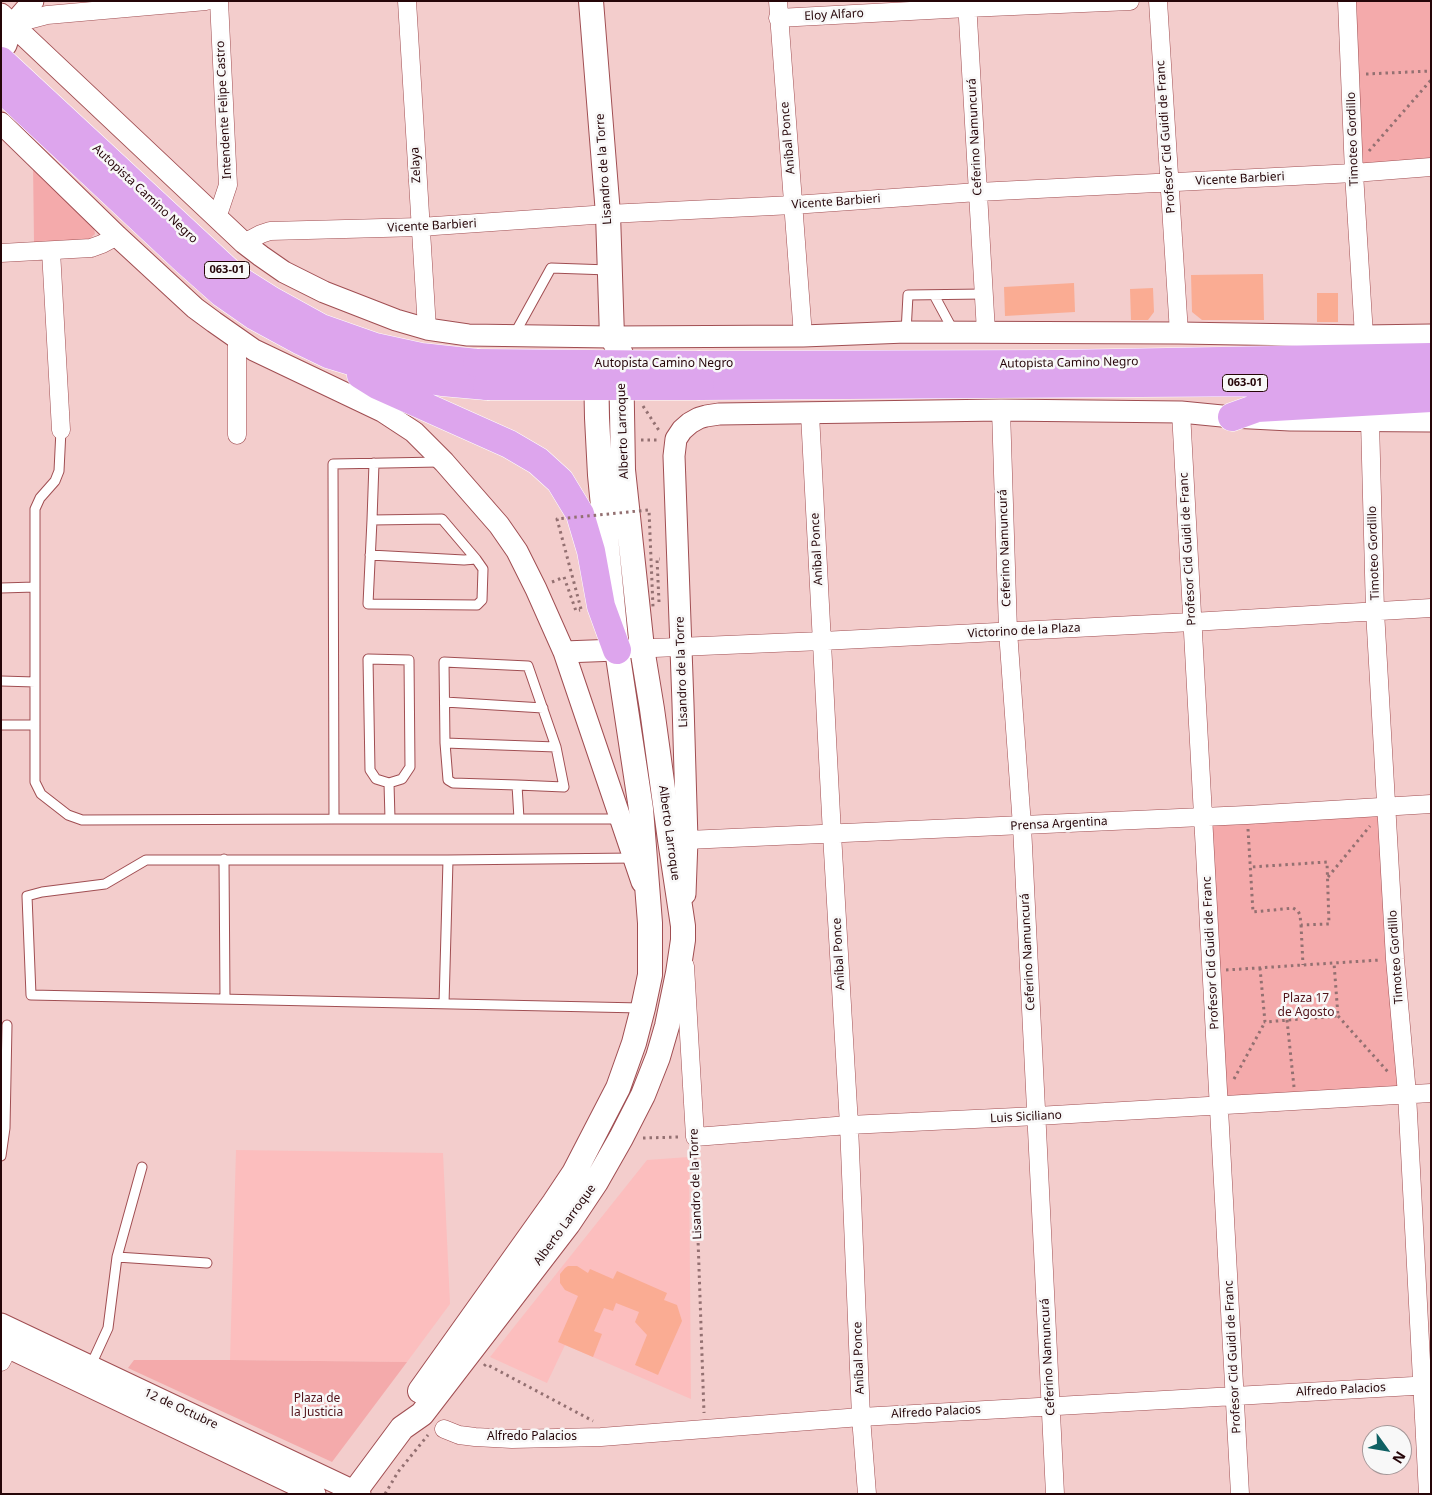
<!DOCTYPE html>
<meta charset="utf-8">
<style>
body{margin:0}
#map{position:relative;width:1432px;height:1495px;overflow:hidden;background:#f3cdcc;font-family:"Noto Sans",sans-serif}
canvas{display:block}
.frame{position:absolute;inset:0;border:2px solid #250508;pointer-events:none}
.north{position:absolute;left:1362px;top:1425px;width:50px;height:50px;box-sizing:border-box;background:#f8f8f8;border:1px solid #a49798;border-radius:50%;rotate:122deg;font-size:14px;font-weight:700;line-height:20px;text-align:center;color:#250508}
.north::after{content:'';display:block;margin:auto;width:18px;height:22px;background:#106164;clip-path:polygon(50% 0,100% 100%,50% 72%,0 100%)}
</style>
<div id="map">
<canvas width="1432" height="1495"></canvas>
<div class="frame"></div>
<div class="north">N</div>
</div>
<script>
const g = document.querySelector('canvas').getContext('2d');
g.lineJoin = 'round';
function paint(path, color) {
  g.fillStyle = color;
  g.fill(path, 'evenodd');
}
function poly(rows) {
  const path = new Path2D();
  for (const r of rows) {
    path.moveTo(r[0], r[1]);
    for (let i = 2; i < r.length; i += 2) path.lineTo(r[i], r[i + 1]);
  }
  return path;
}
function trace(path, color, width, dash) {
  g.strokeStyle = color;
  g.lineWidth = width;
  g.lineCap = dash ? 'butt' : 'round';
  g.setLineDash(dash || []);
  g.stroke(path);
}
function write(font, color, halo, rows, align = 'center') {
  g.font = font + ' "Noto Sans",sans-serif';
  g.lineWidth = 5;
  g.setLineDash([]);
  g.textBaseline = 'middle';
  g.strokeStyle = halo;
  g.fillStyle = color;
  for (const [text, x, y, turn = 0] of rows) {
    g.save();
    g.translate(x, y);
    g.rotate((+turn || 0) * Math.PI / 180);
    g.textAlign = isNaN(turn) ? turn : align;
    if (halo) g.strokeText(text, 0, 0);
    g.fillText(text, 0, 0);
    g.restore();
  }
}
const built = poly([
 [236,1150,443,1153,450,1304,407,1362,230,1360],
 [689,1157,691,1399,565,1345,547,1383,490,1357,647,1160]
]);
const green = poly([
 [1347,1,1431,1,1431,167,1354,173],
 [33,163,93,221,95,234,87,241,34,242],
 [1386,807,1407,1094,1219,1105,1203,817],
 [134,1360,230,1360,407,1362,332,1462,128,1368]
]);
const building = poly([
 [1263,274,1264,320,1202,320,1192,312,1191,275],
 [1074,283,1075,312,1005,316,1004,287],
 [1153,288,1154,312,1148,320,1131,320,1130,289],
 [1317,293,1338,293,1338,322,1317,322],
 [568,1266,577,1266,588,1273,590,1269,613,1279,617,1271,667,1293,664,1300,677,1305,682,1321,658,1375,635,1365,647,1335,635,1322,639,1312,616,1303,613,1311,604,1308,594,1331,602,1334,593,1357,558,1342,578,1296,565,1290,560,1283,560,1274,565,1268]
]);
const path = poly([
 [1366,74,1431,71],
 [1369,151,1431,80],
 [643,406,660,432],
 [641,440,659,440],
 [552,582,564,577,576,611,580,610],
 [659,602,657,559,660,559],
 [1248,829,1253,912,1293,908,1298,911,1300,915,1301,925,1329,924,1327,862,1251,867],
 [1328,877,1370,826],
 [1301,925,1303,965],
 [1260,968,1265,1022,1338,1016,1334,963],
 [1226,970,1380,960],
 [1338,1016,1389,1073],
 [1287,1020,1294,1087],
 [1234,1079,1265,1022],
 [643,1138,679,1137],
 [695,1152,704,1413],
 [484,1366,486,1364,593,1421],
 [385,1494,398,1472,428,1435]
]);
const service = poly([
 [934,295,954,332],
 [906,332,908,295,984,294],
 [514,335,551,268,609,270],
 [61,430,59,471,55,481,40,498,35,509,35,782,41,794,68,815,82,820,334,819,621,819],
 [372,520,442,519,476,559],
 [370,555,464,560,476,559,483,569,482,600,477,605,368,604,372,520,374,463],
 [1,588,35,587],
 [1,681,35,682],
 [445,702,543,708],
 [1,725,35,725],
 [445,743,556,747],
 [389,783,376,779,370,770,368,659,409,660,410,767,402,779,389,783,390,819],
 [517,785,453,783,448,780,445,743,444,662,528,666,556,747,564,787,517,785,519,819],
 [334,819,333,464,439,462],
 [634,858,448,860,146,860,105,884,42,892,27,896,31,995,641,1008],
 [224,859,225,999],
 [444,1004,448,860],
 [1,1156,5,1128,7,1025],
 [117,1257,207,1263],
 [91,1365,108,1328,117,1257,142,1167]
]);
const minor = poly([
 [407,1,427,329],
 [778,1,803,336],
 [967,1,986,332],
 [1158,1,1179,333],
 [1347,1,1354,173,1364,336],
 [778,18,967,8,1130,1],
 [13,24,47,15,206,1],
 [215,216,220,209,228,185,219,1],
 [244,243,261,234,270,231,420,227,608,214,793,205,978,192,1354,173,1431,167],
 [51,251,61,430],
 [1,253,91,248,102,244,117,236],
 [1001,410,1008,631,1022,826,1055,1494],
 [1181,412,1240,1494],
 [810,414,832,834,849,1125,861,1417,867,1494],
 [1370,421,1375,611,1395,959,1407,1094,1428,1494],
 [237,435,237,339],
 [630,649,822,641,1192,622,1431,608],
 [687,840,1247,815,1431,804],
 [685,966,695,1137,849,1125,1037,1116,1431,1093],
 [1,1362,15,1335],
 [444,1429,459,1435,475,1437,512,1439,601,1437,861,1417,1431,1385]
]);
const tertiary = poly([
 [1,14,244,243,261,256,284,272,324,292,396,320,427,329,468,335,612,337,803,336,906,332,1179,333,1364,336,1431,335],
 [1,50,6,45,13,24,33,1],
 [1,123,117,236,195,308,214,322,254,350,382,411,414,432,444,462,499,525,517,551,536,589,564,652,642,882],
 [564,652,617,650],
 [685,894,687,840,683,704,674,456,676,439,682,430,690,423,699,418,706,416,719,414,1001,410,1181,412,1232,417,1290,420,1431,421],
 [1,1324,360,1494],
 [1,1344,315,1494]
]);
const secondary = poly([
 [420,1391,554,1203,574,1173,618,1088,634,1043,643,1008,650,975,650,923,641,809,617,650,600,475,597,418,596,367],
 [353,1494,402,1428,422,1414,568,1224,596,1182,621,1138,643,1095,658,1057,667,1026,678,973,683,940,683,926,670,840,652,709,642,648,623,470,621,354,612,337,608,214,591,1]
]);
const motorway = poly([
 [1,61,234,277,272,301,321,328,375,347,421,357,477,363],
 [1,88,186,261,222,293,255,316,301,341,328,354,391,373,442,382,487,386],
 [700,365,1061,364,1431,357],
 [361,375,377,385,509,444,538,461,560,481,580,514,591,551,601,606,617,650],
 [700,386,1431,381],
 [1232,417,1257,408,1431,398]
]);
const pathBridge = poly([
 [581,609,557,519,649,510,653,607]
]);
const motorwayBridge = poly([
 [477,363,700,365],
 [487,386,700,386]
]);
const shields = [
 [227,270,45],
 [1245,383,45]
];
const shieldNames = [
 ["063-01",227,270],
 ["063-01",1245,383]
];
const streetNames = [
 ["Eloy Alfaro",834,15,-3],
 ["Intendente Felipe Castro",224,110,-93],
 ["Ceferino Namuncurá",975,137,-93],
 ["Profesor Cid Guidi de Franc",1166,137,-94],
 ["Aníbal Ponce",788,138,-95],
 ["Timoteo Gordillo",1353,139,-92],
 ["Zelaya",416,165,-93],
 ["Lisandro de la Torre",604,169,-94],
 ["Vicente Barbieri",1240,179,-3],
 ["Autopista Camino Negro",145,194,43],
 ["Vicente Barbieri",836,202,-4],
 ["Vicente Barbieri",432,226,-3],
 ["Autopista Camino Negro",1069,363,-1],
 ["Autopista Camino Negro",664,364],
 ["Alberto Larroque",623,431,-92],
 ["Ceferino Namuncurá",1005,548,-92],
 ["Aníbal Ponce",817,549,-93],
 ["Profesor Cid Guidi de Franc",1188,549,-93],
 ["Timoteo Gordillo",1374,553,-92],
 ["Victorino de la Plaza",1024,631,-3],
 ["Lisandro de la Torre",682,672,-92],
 ["Prensa Argentina",1059,824,-3],
 ["Alberto Larroque",669,833,82],
 ["Ceferino Namuncurá",1028,952,-93],
 ["Profesor Cid Guidi de Franc",1211,953,-93],
 ["Aníbal Ponce",839,954,-93],
 ["Timoteo Gordillo",1396,957,-94],
 ["Luis Siciliano",1026,1117,-3],
 ["Lisandro de la Torre",696,1184,-92],
 ["Alberto Larroque",565,1225,-54],
 ["Ceferino Namuncurá",1048,1357,-93],
 ["Profesor Cid Guidi de Franc",1233,1357,-93],
 ["Aníbal Ponce",859,1358,-92],
 ["Alfredo Palacios",1341,1390,-3],
 ["12 de Octubre",181,1409,25],
 ["Alfredo Palacios",936,1412,-3],
 ["Alfredo Palacios",532,1437]
];
const parkNames = [
 ["Plaza 17",1306,999],
 ["de Agosto",1306,1013],
 ["Plaza de",317,1399],
 ["la Justicia",317,1413]
];
paint(built, '#fcbebe');
paint(green, '#f4aaab');
paint(building, '#faac93');
trace(service, '#a04e52', 11);
trace(minor, '#a04e52', 19);
trace(tertiary, '#a04e52', 23);
trace(secondary, '#a04e52', 26);
trace(motorway, '#fff', 29);
trace(path, '#937071', 3, [2.5, 4]);
trace(service, '#fff', 9);
trace(minor, '#fff', 18);
trace(tertiary, '#fff', 21);
trace(secondary, '#fff', 24);
trace(motorway, '#dda5ed', 28);
trace(motorwayBridge, '#fff', 29, []);
trace(pathBridge, '#937071', 3, [2.5, 4]);
trace(motorwayBridge, '#dda5ed', 28);
for (const [x, y, w] of shields) {
  const box = new Path2D();
  box.roundRect(x - w / 2, y - 8.5, w, 17, 4);
  g.fillStyle = '#f8f8f8';
  g.fill(box);
  trace(box, '#250508', 1);
}
write('bold 11px', '#250508', null, shieldNames);
write('12px', '#250508', '#f8f8f8', streetNames);
write('12px', '#501219', '#f8f8f8', parkNames);
</script>
